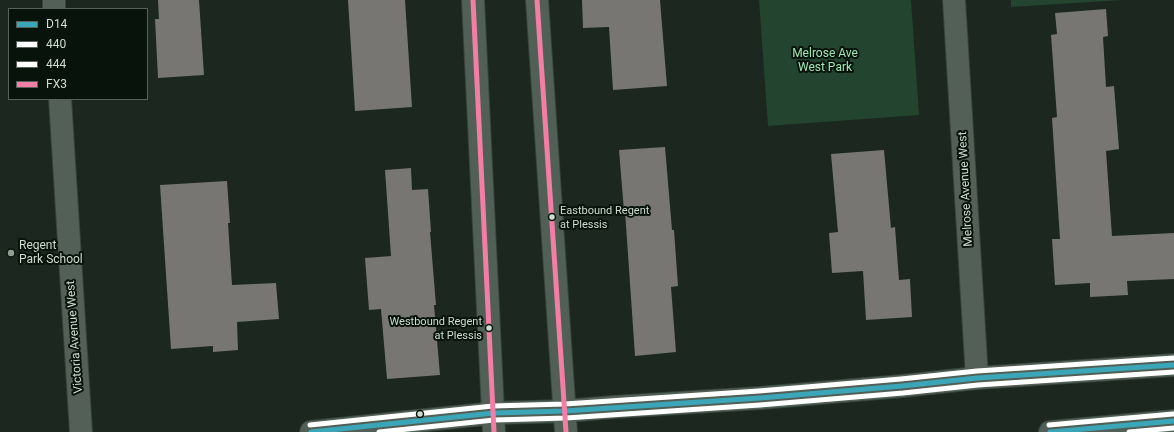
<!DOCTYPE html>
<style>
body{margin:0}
#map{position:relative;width:1174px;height:432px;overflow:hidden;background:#1b271f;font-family:Roboto,sans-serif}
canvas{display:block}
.legend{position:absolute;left:8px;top:8px;width:140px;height:92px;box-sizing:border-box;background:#08130b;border:1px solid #57635a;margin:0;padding:5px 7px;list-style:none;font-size:12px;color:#cedcd1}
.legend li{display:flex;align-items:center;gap:8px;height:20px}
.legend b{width:20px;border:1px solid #57635a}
</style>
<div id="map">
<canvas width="1174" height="432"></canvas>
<ul class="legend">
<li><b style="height:5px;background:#3ba6b8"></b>D14</li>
<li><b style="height:5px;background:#fff"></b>440</li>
<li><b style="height:5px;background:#fff"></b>444</li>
<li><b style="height:5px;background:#f27ea6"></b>FX3</li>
</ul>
</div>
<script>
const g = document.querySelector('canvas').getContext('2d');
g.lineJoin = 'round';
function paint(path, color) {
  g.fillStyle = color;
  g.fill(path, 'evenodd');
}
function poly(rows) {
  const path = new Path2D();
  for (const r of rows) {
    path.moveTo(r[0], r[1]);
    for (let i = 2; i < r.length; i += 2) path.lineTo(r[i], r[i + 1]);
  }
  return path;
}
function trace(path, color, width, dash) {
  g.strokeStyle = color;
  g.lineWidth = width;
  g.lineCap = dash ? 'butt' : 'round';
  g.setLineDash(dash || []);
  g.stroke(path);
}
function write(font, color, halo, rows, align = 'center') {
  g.font = font + ' Roboto,sans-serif';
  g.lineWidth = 4;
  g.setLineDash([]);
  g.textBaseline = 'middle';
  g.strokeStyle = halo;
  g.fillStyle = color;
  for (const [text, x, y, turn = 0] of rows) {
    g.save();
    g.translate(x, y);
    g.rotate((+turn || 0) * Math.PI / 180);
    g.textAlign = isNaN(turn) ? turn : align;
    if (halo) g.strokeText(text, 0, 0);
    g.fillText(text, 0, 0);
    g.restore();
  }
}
const green = poly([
 [759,0,911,0,919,115,768,126],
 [1011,0,1123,0,1011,7]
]);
const building = poly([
 [158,0,199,0,204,75,158,78,155,19,159,19],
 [348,0,405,0,412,107,355,111],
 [582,0,660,0,667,86,613,90,609,27,583,28],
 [1106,9,1108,36,1103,37,1106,87,1114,86,1119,149,1106,151,1112,236,1174,233,1174,279,1127,281,1128,295,1090,297,1090,283,1055,285,1052,239,1060,239,1052,118,1057,117,1051,35,1057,34,1055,13],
 [665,147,672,230,674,230,678,286,671,287,676,352,635,356,625,211,624,211,619,150],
 [884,150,891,228,895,227,899,280,910,279,912,317,866,320,863,271,832,273,829,233,838,232,831,154],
 [411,168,412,190,428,189,431,232,430,232,436,305,434,305,440,375,387,379,381,309,369,310,365,258,391,256,385,170],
 [227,181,230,223,228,223,232,285,276,283,279,319,237,322,238,350,213,352,213,346,171,349,160,185]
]);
const minor = poly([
 [54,0,54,9],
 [954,0,977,378],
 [60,99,81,432]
]);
const major = poly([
 [473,0,494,432],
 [537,0,566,432],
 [311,432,494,413,565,411,614,407,760,398,902,386,977,378,1174,365],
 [1050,432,1174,421]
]);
const bus1 = poly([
 [311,432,494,413,565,411,760,398,902,386,977,378,1174,365],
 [1050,432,1174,421]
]);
const bus2 = poly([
 [379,432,494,420,566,418,760,405,903,393,978,385,1174,372],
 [1129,432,1174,428]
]);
const bus3 = poly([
 [310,425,493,406,565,404,759,391,901,379,977,371,1174,358],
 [1049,425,1173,414]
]);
const bus4 = poly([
 [473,0,494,432],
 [537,0,566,432]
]);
const markers = [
 [552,217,3.5,"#cedcd1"],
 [11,253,4,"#8f9d93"],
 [489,328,3.5,"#cedcd1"],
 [420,414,3.5,"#cedcd1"]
];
const busNames = [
 ["Eastbound Regent",560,211],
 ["at Plessis",560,225],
 ["Westbound Regent",482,322,"right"],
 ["at Plessis",482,336,"right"]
];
const parkNames = [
 ["Melrose Ave",825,54],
 ["West Park",825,68]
];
const streetNames = [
 ["Melrose Avenue West",966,189,-93],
 ["Victoria Avenue West",75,337,-94]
];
const poiNames = [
 ["Regent",19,246],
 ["Park School",19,260]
];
paint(green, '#23442e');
paint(building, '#777672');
trace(minor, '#38433c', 24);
trace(major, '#38433c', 24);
trace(minor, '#536057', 22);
trace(major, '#516056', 22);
trace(bus1, '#3ba6b8', 5);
trace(bus2, '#fff', 5);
trace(bus3, '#fff', 5);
trace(bus4, '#f27ea6', 5);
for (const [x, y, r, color] of markers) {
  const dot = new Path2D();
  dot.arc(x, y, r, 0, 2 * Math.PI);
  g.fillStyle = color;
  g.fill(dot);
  trace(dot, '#08130b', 1.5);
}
write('11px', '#cedcd1', '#08130b', busNames, 'left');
write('12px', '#9fe7b4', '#08130b', parkNames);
write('12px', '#cedcd1', '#08130b', streetNames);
write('12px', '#cedcd1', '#08130b', poiNames, 'left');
</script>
